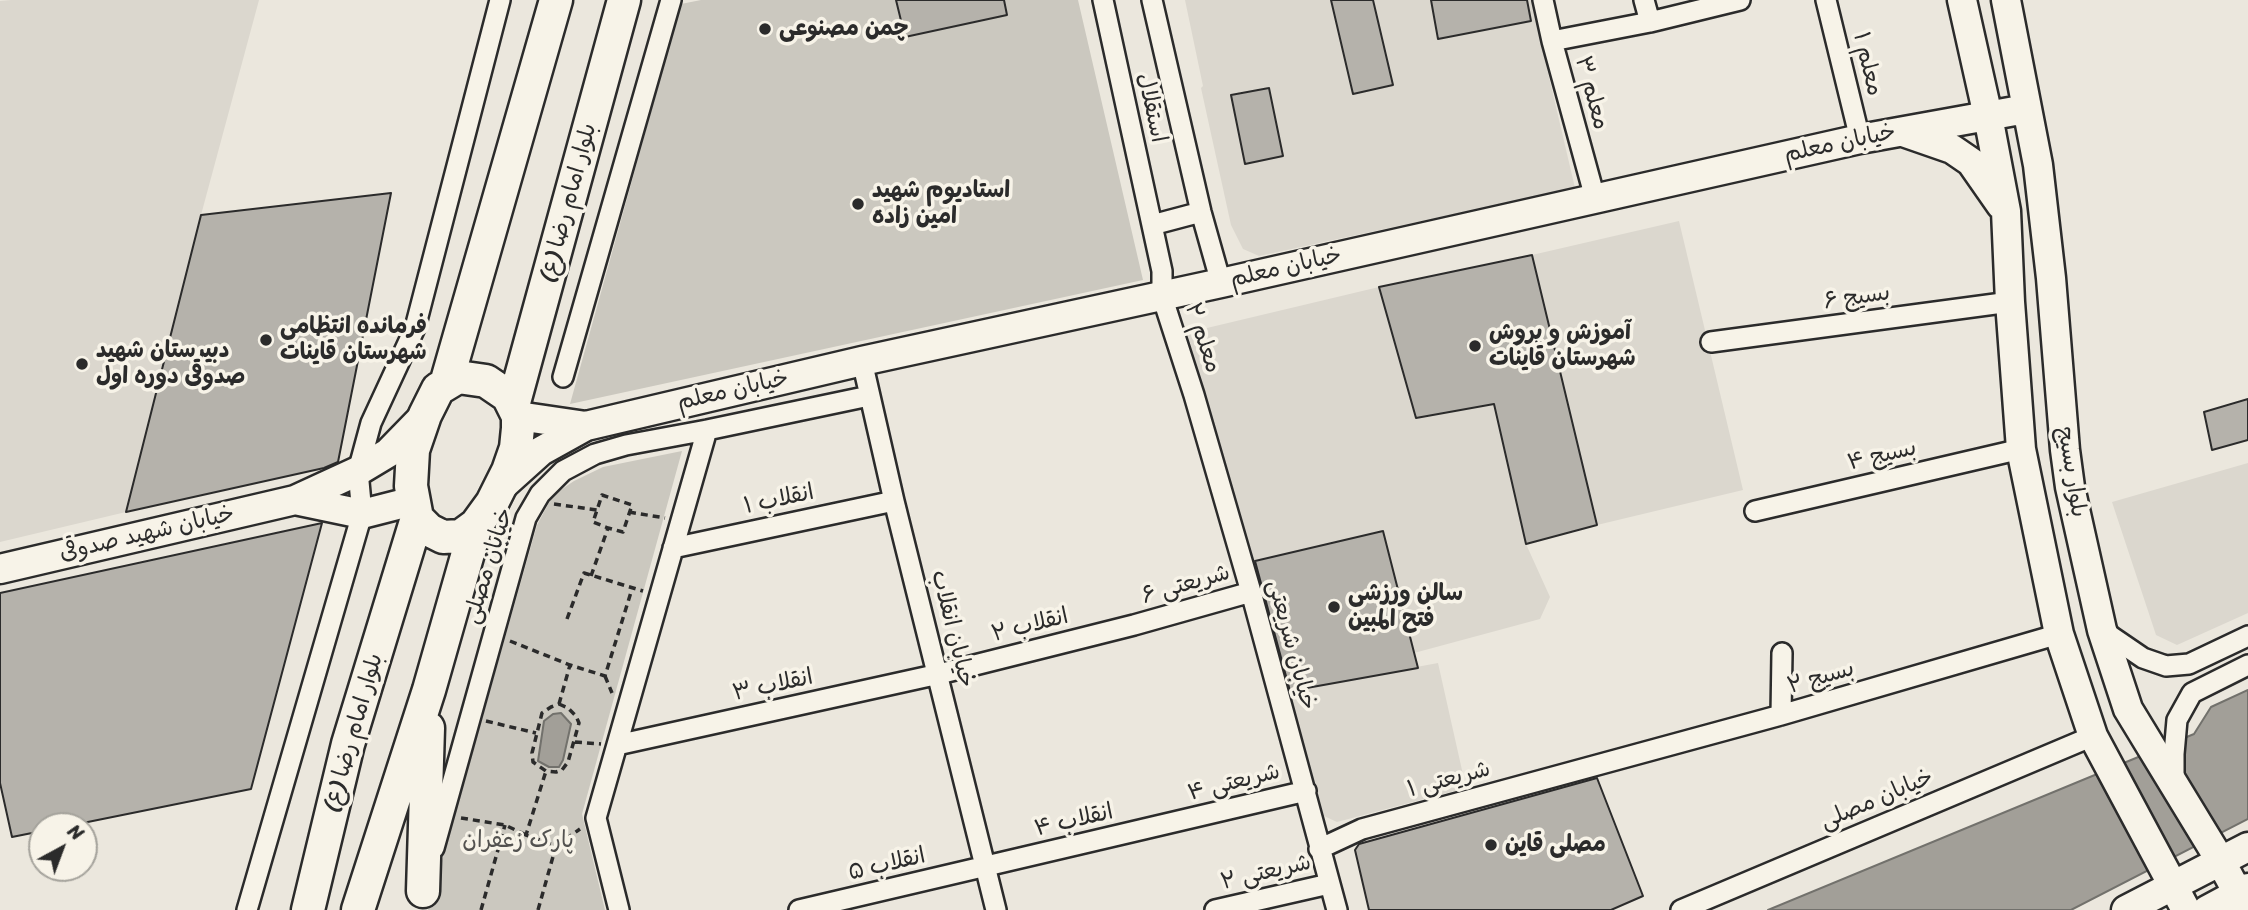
<!DOCTYPE html>
<meta charset="utf-8">
<style>
body{margin:0}
#map{position:relative;width:2248px;height:910px;overflow:hidden;background:#ebe7dd;font-family:Sriracha,sans-serif}
canvas{display:block}
.north{position:absolute;left:28px;top:812px;width:70px;height:70px;box-sizing:border-box;background:#f7f3e8;border:2px solid #a5a39c;border-radius:50%;rotate:41deg;font-size:19px;font-weight:700;line-height:28px;text-align:center;color:#2b2b2b}
.north::after{content:'';display:block;margin:auto;width:24px;height:32px;background:#2b2b2b;clip-path:polygon(50% 0,100% 100%,50% 72%,0 100%)}
</style>
<div id="map">
<canvas width="2248" height="910"></canvas>
<div class="north">N</div>
</div>
<script>
const g = document.querySelector('canvas').getContext('2d');
g.lineJoin = 'round';
function paint(path, color) {
  g.fillStyle = color;
  g.fill(path, 'evenodd');
}
function poly(rows) {
  const path = new Path2D();
  for (const r of rows) {
    path.moveTo(r[0], r[1]);
    for (let i = 2; i < r.length; i += 2) path.lineTo(r[i], r[i + 1]);
  }
  return path;
}
function trace(path, color, width, dash) {
  g.strokeStyle = color;
  g.lineWidth = width;
  g.lineCap = dash ? 'butt' : 'round';
  g.setLineDash(dash || []);
  g.stroke(path);
}
function write(font, color, halo, rows, align = 'center') {
  g.font = font + ' Sriracha,"Playpen Sans Arabic",sans-serif';
  g.lineWidth = 7;
  g.setLineDash([]);
  g.textBaseline = 'middle';
  g.strokeStyle = halo;
  g.fillStyle = color;
  for (const [text, x, y, turn = 0] of rows) {
    g.save();
    g.translate(x, y);
    g.rotate((+turn || 0) * Math.PI / 180);
    g.textAlign = isNaN(turn) ? turn : align;
    if (halo) g.strokeText(text, 0, 0);
    g.fillText(text, 0, 0);
    g.restore();
  }
}
const built = poly([
 [11,0,259,0,201,215,126,512,0,542,0,1],
 [1185,0,1531,0,1575,188,1259,256,1250,252,1243,249,1231,225,1201,88,1203,86],
 [1679,221,1743,490,1597,525,1532,255],
 [1379,287,1416,418,1494,404,1526,544,1550,597,1540,619,1414,653,1383,532,1253,561,1186,333],
 [2248,463,2248,613,2177,645,2156,635,2112,502],
 [1438,663,1466,788,1337,822,1324,816,1288,691]
]);
const green = poly([
 [701,0,1078,0,1143,280,570,404,681,4],
 [682,451,582,814,605,910,428,910,537,525,553,495,574,481,603,467]
]);
const water = poly([
 [2248,690,2248,819,2071,910,1768,910,2194,734,2211,707,2248,690],
 [561,713,571,724,563,760,559,767,549,767,538,761,544,721,553,714,561,713]
]);
const building = poly([
 [896,0,1004,0,1007,15,905,37,896,0],
 [1331,0,1373,0,1393,85,1353,94,1331,0],
 [1431,0,1527,0,1531,21,1438,39,1431,0],
 [1269,88,1283,156,1245,164,1231,95,1269,88],
 [391,193,338,462,324,468,126,512,201,215,391,193],
 [1532,255,1597,525,1526,544,1494,404,1416,418,1379,287,1532,255],
 [2248,399,2248,440,2212,450,2204,412,2248,399],
 [322,523,251,789,68,826,42,826,42,831,12,837,0,783,0,593,322,523],
 [1383,531,1418,668,1290,691,1255,561,1383,531],
 [1597,778,1643,896,1611,910,1369,910,1355,850,1359,844,1597,778]
]);
const path = poly([
 [554,504,597,510],
 [629,512,665,518],
 [591,576,608,528,623,532,632,505,602,495,593,522,608,528],
 [567,619,584,573,643,591],
 [510,641,570,665],
 [605,676,612,693],
 [559,704,568,708,576,716,579,723,568,762,562,770,556,772,546,771,533,762,532,753,542,713,551,707,559,704],
 [559,704,570,665,605,676,632,589],
 [486,721,536,733],
 [575,742,601,744],
 [461,818,505,825,526,835],
 [556,846,580,829],
 [481,910,505,825],
 [538,910,556,846,526,835,546,771]
]);
const street = poly([
 [1103,0,1162,271,1162,296,1194,395,1251,592,1337,910],
 [1152,0,1201,212,1221,283],
 [1543,0,1552,41,1595,198],
 [1644,0,1650,22],
 [1826,0,1860,139],
 [1552,41,1650,22,1740,0],
 [1152,225,1201,212],
 [1711,342,2010,302],
 [862,361,894,501,996,910],
 [563,377,671,0],
 [1755,511,2021,449],
 [673,548,894,501],
 [2102,630,2143,658,2166,666,2189,664,2248,636],
 [1781,715,1782,653],
 [617,745,939,674,1134,625,1251,592],
 [2174,782,2174,754,2177,720,2192,693,2248,665],
 [434,848,526,518,540,494,563,471,595,454,626,445,707,430,869,396],
 [1319,849,1362,829,1781,715,2059,634],
 [247,910,362,514,358,471,371,423,415,328,500,0],
 [619,910,596,818,707,430],
 [799,910,1306,791],
 [1215,910,1329,884],
 [1681,910,2093,736]
]);
const secondary = poly([
 [1962,0,1988,116,2006,211,2010,302,2021,449,2059,634,2093,736,2186,910],
 [2006,0,2038,165,2051,278,2065,450,2070,487,2102,630,2128,709,2220,860,2247,910],
 [1903,132,1952,149,1971,162,2001,205],
 [518,416,586,426],
 [501,487,541,451,586,426,862,361,1221,283,1860,139,2026,109],
 [413,501,362,514,295,500,358,471,388,453,425,415],
 [0,569,295,500],
 [2126,910,2248,847],
 [2207,910,2248,888]
]);
const primary = poly([
 [458,377,486,381,508,396,518,416,518,428,516,448,508,471,492,503,476,525,461,536,443,537,429,530,417,518,411,486,413,450,425,415,438,389,458,377],
 [446,384,556,0],
 [513,406,624,0],
 [423,891,428,728],
 [308,910,348,744,417,518],
 [358,910,429,690,476,525]
]);
const markers = [
 [765,29,7,"#2b2b2b"],
 [858,204,7,"#2b2b2b"],
 [266,340,7,"#2b2b2b"],
 [1475,346,7,"#2b2b2b"],
 [82,364,7,"#2b2b2b"],
 [1334,607,7,"#2b2b2b"],
 [1491,845,7,"#2b2b2b"]
];
const poiNames = [
 ["چمن مصنوعی",779,29],
 ["استادیوم شهید",872,191],
 ["امین زاده",872,217],
 ["فرمانده انتظامی",280,327],
 ["شهرستان قاینات",280,353],
 ["آموزش و پروش",1489,333],
 ["شهرستان قاینات",1489,359],
 ["دبیرستان شهید",96,351],
 ["صدوقی دوره اول",96,377],
 ["سالن ورزشی",1348,594],
 ["فتح المبین",1348,620],
 ["مصلی قاین",1505,845]
];
const streetNames = [
 ["معلم ۱",1867,64,77],
 ["معلم ۳",1591,93,75],
 ["استقلال",1151,108,78],
 ["خیابان معلم",1840,144,-12],
 ["بلوار امام رضا (ع)",569,203,-75],
 ["خیابان معلم",1286,268,-13],
 ["بسیج ۶",1857,298,-8],
 ["معلم ۲",1202,338,72],
 ["خیابان معلم",733,391,-13],
 ["بسیج ۴",1882,456,-13],
 ["بلوار بسیج",2071,472,81],
 ["انقلاب ۱",779,500,-12],
 ["خیابان شهید صدوقی",147,534,-13],
 ["خیابان مصلی",489,566,-73],
 ["شریعتی ۶",1186,585,-16],
 ["انقلاب ۲",1030,626,-14],
 ["خیابان انقلاب",952,629,76],
 ["خیابان شریعتی",1291,645,75],
 ["بسیج ۲",1821,678,-16],
 ["انقلاب ۳",773,686,-12],
 ["بلوار امام رضا (ع)",354,733,-74],
 ["شریعتی ۱",1449,780,-15],
 ["شریعتی ۴",1234,783,-14],
 ["خیابان مصلی",1877,800,-23],
 ["انقلاب ۴",1074,821,-13],
 ["انقلاب ۵",887,865,-13],
 ["شریعتی ۲",1266,873,-13]
];
const parkNames = [
 ["پارک زعفران",518,841]
];
paint(built, '#dbd7ce');
paint(green, '#cbc8bf');
paint(water, '#a29f98');
trace(water, '#72716c', 2);
paint(building, '#b5b2ab');
trace(building, '#2b2b2b', 2);
trace(street, '#2b2b2b', 24);
trace(secondary, '#2b2b2b', 33);
trace(primary, '#2b2b2b', 37);
trace(path, '#2b2b2b', 3.5, [7, 5]);
trace(street, '#f7f3e8', 19);
trace(secondary, '#f7f3e8', 28);
trace(primary, '#f7f3e8', 32);
for (const [x, y, r, color] of markers) {
  const dot = new Path2D();
  dot.arc(x, y, r, 0, 2 * Math.PI);
  g.fillStyle = color;
  g.fill(dot);
  trace(dot, '#f7f3e8', 2.5);
}
write('bold 23px', '#2b2b2b', '#f7f3e8', poiNames, 'left');
write('23px', '#2b2b2b', '#f7f3e8', streetNames);
write('23px', '#535250', '#f7f3e8', parkNames);
</script>
